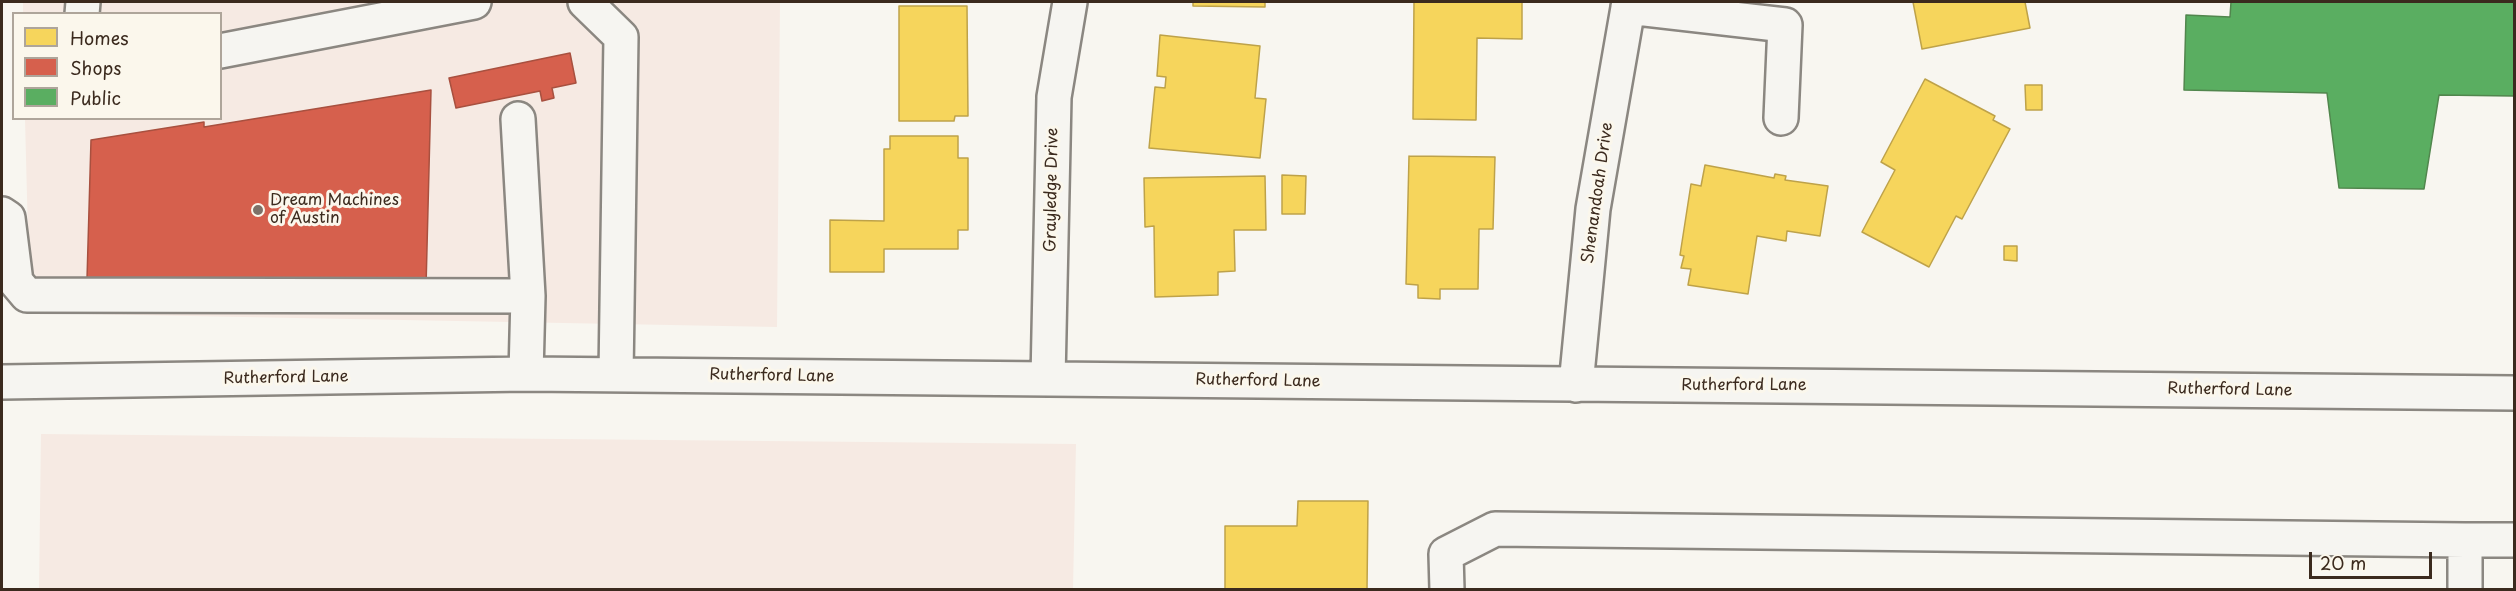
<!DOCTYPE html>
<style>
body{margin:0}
#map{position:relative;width:2516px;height:591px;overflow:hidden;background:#f8f6f0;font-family:"Playpen Sans",sans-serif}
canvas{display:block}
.frame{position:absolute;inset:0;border:3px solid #3b2a1e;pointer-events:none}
.legend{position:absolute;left:12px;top:12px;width:210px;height:108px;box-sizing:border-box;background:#fbf7ec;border:2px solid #aea59a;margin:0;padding:8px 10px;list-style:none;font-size:18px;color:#3b2a1e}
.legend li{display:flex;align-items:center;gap:12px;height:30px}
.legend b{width:30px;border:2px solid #aea59a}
.scale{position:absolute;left:2309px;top:552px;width:123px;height:27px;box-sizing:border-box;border:3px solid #3b2a1e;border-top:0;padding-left:8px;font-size:18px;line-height:21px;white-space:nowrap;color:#3b2a1e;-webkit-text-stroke:4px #fbf7ec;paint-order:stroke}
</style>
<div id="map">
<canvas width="2516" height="591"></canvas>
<div class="frame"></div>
<ul class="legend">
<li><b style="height:16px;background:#f6d55c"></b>Homes</li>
<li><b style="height:16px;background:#d6604d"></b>Shops</li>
<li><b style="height:16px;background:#5aae61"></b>Public</li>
</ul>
<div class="scale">20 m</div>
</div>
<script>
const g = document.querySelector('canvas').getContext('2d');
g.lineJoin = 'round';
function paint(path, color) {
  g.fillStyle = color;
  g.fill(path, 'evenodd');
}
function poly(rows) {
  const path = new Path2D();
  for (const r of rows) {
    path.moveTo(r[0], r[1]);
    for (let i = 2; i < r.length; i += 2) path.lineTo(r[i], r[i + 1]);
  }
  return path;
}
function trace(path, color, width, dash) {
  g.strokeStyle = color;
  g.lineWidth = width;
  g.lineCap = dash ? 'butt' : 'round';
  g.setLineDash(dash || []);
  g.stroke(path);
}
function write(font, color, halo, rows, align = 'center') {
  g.font = font + ' "Playpen Sans",sans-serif';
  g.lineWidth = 6;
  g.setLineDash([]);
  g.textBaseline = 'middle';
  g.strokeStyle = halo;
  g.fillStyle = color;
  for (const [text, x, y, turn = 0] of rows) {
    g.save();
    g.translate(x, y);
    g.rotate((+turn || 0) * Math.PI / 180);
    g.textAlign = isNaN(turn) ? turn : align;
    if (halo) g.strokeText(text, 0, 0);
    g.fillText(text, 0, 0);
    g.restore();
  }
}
const built = poly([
 [23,2,780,2,777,327,30,313,25,119,220,118,220,14,23,13],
 [41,434,1076,444,1073,589,39,589]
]);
const homes = poly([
 [1193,2,1265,2,1265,7,1193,6,1193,2],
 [1414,2,1522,2,1522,39,1477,38,1476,120,1413,119,1414,2],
 [1913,2,2025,2,2030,28,1922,49,1913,2],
 [899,6,967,6,968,116,955,116,954,121,899,121,899,6],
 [1160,35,1260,46,1255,98,1266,99,1260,158,1149,148,1155,87,1165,88,1166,77,1157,76,1160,35],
 [1925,79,1995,116,1993,120,2010,129,1962,219,1956,216,1929,267,1862,232,1895,170,1881,162,1925,79],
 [2025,85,2042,85,2042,110,2026,110,2025,85],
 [890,136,958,136,958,158,968,158,968,230,958,230,958,249,884,249,884,272,830,272,830,220,884,221,884,149,890,149,890,136],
 [1409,156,1495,157,1493,229,1479,229,1478,289,1440,289,1440,299,1418,298,1418,285,1406,284,1409,156],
 [1705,165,1774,178,1775,174,1786,176,1785,180,1828,186,1820,236,1787,231,1786,241,1757,236,1748,294,1688,285,1691,269,1681,268,1684,256,1680,255,1691,184,1701,186,1705,165],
 [1282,175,1306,176,1305,214,1282,214,1282,175],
 [1265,176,1266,230,1234,230,1235,271,1218,272,1218,295,1155,297,1154,226,1145,227,1144,178,1265,176],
 [2004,246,2017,246,2017,261,2004,260,2004,246],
 [1298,501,1368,501,1367,590,1225,590,1225,526,1297,526,1298,501]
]);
const shops = poly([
 [570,53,576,83,552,88,554,98,542,101,540,91,456,108,449,78,570,53],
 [431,90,426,287,87,279,91,140,204,122,204,127,431,90]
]);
const public = poly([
 [2231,2,2514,2,2514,96,2439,95,2424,189,2339,188,2327,93,2184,90,2186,15,2230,17,2231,2]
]);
const minor = poly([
 [585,2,621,37,616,375],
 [1628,7,1785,25,1781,118],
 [82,14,83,2],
 [220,51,474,2],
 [518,119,528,296,526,374],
 [2,214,8,218,16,282,27,295,528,296],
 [1048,379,1054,97,1070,2],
 [2,382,526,374,2514,393],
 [1576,385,1593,209,1629,2],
 [1447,590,1446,554,1495,529,2465,540],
 [2465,590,2465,540,2514,540]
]);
const markers = [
 [258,210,6,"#7d7168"]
];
const streetNames = [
 ["Grayledge Drive",1052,190,-89],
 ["Shenandoah Drive",1598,193,-82],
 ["Rutherford Lane",772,376,1],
 ["Rutherford Lane",286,378,-1],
 ["Rutherford Lane",1258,381,1],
 ["Rutherford Lane",1744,386],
 ["Rutherford Lane",2230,390,1]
];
const poiNames = [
 ["Dream Machines",270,201],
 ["of Austin",270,219]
];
paint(built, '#f6eae3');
paint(homes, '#f6d55c');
trace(homes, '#bea249', 1.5);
paint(shops, '#d6604d');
trace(shops, '#a8503f', 1.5);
paint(public, '#5aae61');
trace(public, '#51864d', 1.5);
trace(minor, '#8b8781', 38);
trace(minor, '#f6f5f1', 33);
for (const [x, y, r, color] of markers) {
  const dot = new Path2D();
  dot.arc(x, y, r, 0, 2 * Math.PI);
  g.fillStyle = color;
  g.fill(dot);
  trace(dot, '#fbf7ec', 2);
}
write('16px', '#3b2a1e', '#fbf7ec', streetNames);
write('16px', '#3b2a1e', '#fbf7ec', poiNames, 'left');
</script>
